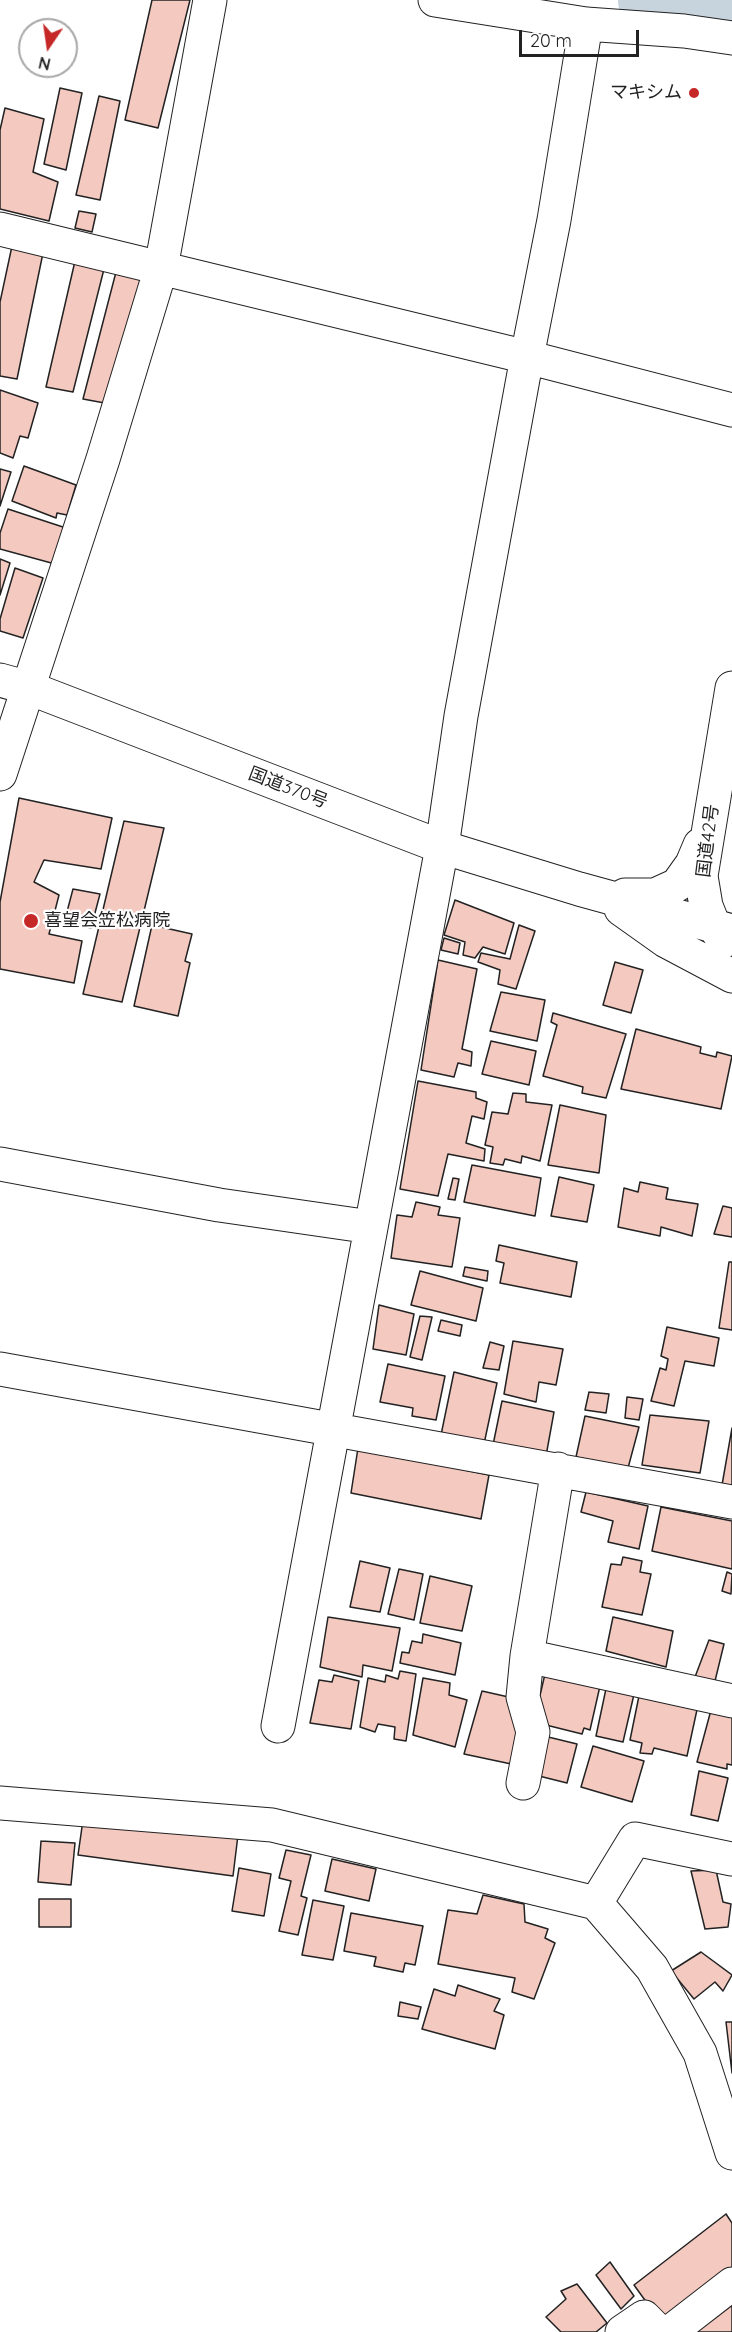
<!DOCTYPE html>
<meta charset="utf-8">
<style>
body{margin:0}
#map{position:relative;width:732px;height:2332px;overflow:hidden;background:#fff;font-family:Quicksand,sans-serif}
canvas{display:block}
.north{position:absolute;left:18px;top:18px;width:60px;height:60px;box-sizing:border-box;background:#fff;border:2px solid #a7a7a7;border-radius:50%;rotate:193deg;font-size:16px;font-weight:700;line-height:24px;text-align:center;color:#222}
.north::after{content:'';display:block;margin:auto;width:21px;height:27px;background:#c62828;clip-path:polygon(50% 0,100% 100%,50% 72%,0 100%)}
.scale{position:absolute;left:519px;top:30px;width:120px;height:27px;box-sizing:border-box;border:3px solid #222;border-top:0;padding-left:8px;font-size:18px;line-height:21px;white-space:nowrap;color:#222;-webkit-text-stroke:4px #fff;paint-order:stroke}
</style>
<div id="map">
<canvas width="732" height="2332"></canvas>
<div class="north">N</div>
<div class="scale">20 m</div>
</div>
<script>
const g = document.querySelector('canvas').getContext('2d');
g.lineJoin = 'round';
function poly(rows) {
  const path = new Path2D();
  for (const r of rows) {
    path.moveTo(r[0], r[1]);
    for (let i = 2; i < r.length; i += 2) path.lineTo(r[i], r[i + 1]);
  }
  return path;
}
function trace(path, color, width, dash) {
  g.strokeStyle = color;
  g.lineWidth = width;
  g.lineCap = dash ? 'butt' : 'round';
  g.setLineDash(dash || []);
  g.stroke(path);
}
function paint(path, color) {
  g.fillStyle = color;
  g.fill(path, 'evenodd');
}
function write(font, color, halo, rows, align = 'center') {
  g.font = font + ' Quicksand,"Noto Sans JP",sans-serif';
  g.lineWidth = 4.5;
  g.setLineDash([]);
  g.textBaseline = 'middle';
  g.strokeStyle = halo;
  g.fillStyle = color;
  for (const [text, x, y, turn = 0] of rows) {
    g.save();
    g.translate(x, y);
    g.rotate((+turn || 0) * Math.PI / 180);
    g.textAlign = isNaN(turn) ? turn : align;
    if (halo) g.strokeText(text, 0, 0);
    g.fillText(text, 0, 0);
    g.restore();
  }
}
const river = poly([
 [654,0,732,14]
]);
const building = poly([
 [152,0,190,0,158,128,125,120,152,0],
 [60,88,82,93,66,170,44,164,60,88],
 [99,96,120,101,100,200,76,195,99,96],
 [5,108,44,119,33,172,58,182,49,221,0,209,0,130,5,108],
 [79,211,96,214,92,232,75,228,79,211],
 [12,246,43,253,17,379,0,376,0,302,12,246],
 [75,261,104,269,73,392,46,387,75,261],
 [116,272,138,276,142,287,110,404,83,399,116,272],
 [0,390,38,403,28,438,20,436,13,458,0,453,0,390],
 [24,466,76,485,67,515,57,513,56,518,12,501,24,466],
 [0,469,11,472,0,506,0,469],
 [8,509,69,529,55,564,0,549,0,533,8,509],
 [0,559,10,563,0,595,0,559],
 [15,568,43,578,23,638,0,631,0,619,15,568],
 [19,798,112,818,101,869,44,860,34,882,59,895,49,934,82,941,74,983,0,969,0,902,19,798],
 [124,821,164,828,122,1002,83,994,124,821],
 [73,889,100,894,91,928,64,923,73,889],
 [455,900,514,923,505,954,483,947,475,958,463,955,465,942,444,935,455,900],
 [152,925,192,934,185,961,190,963,178,1016,134,1006,152,925],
 [519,925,535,931,516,989,498,984,500,970,478,962,481,953,510,959,519,925],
 [444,938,460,943,458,954,441,950,444,938],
 [438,960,477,969,462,1049,472,1052,471,1066,458,1063,454,1077,421,1070,438,960],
 [615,962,643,970,631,1013,603,1005,615,962],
 [501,992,545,1000,537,1041,490,1031,501,992],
 [553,1013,626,1034,606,1098,582,1093,583,1087,543,1076,557,1025,551,1022,553,1013],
 [636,1029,701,1047,700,1053,716,1057,717,1052,732,1056,721,1109,621,1089,636,1029],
 [491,1041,536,1051,529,1085,482,1074,491,1041],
 [418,1081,476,1092,476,1098,487,1102,484,1119,472,1116,466,1143,485,1149,484,1161,448,1154,438,1196,400,1189,418,1081],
 [513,1093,526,1094,526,1102,552,1105,540,1161,522,1156,521,1163,505,1159,503,1165,490,1163,493,1147,485,1145,492,1112,508,1114,513,1093],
 [560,1105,606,1115,599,1173,548,1165,560,1105],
 [472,1165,541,1178,535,1216,464,1202,472,1165],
 [559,1177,594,1185,587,1222,551,1216,559,1177],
 [453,1178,459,1179,455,1200,448,1199,453,1178],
 [640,1182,668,1188,666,1199,698,1204,692,1236,661,1227,660,1236,618,1227,624,1188,638,1192,640,1182],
 [416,1202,440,1207,438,1215,460,1218,452,1267,391,1258,397,1215,412,1217,416,1202],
 [723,1206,732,1208,732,1237,714,1234,723,1206],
 [499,1245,577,1262,571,1297,500,1283,504,1263,496,1261,499,1245],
 [729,1262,732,1262,732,1330,719,1328,729,1262],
 [465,1267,488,1271,487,1281,463,1276,465,1267],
 [420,1271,483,1288,476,1321,411,1305,420,1271],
 [379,1305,414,1314,406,1355,373,1349,379,1305],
 [420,1316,432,1317,422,1360,410,1357,420,1316],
 [441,1320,462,1325,460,1336,438,1331,441,1320],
 [667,1327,719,1338,714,1366,685,1361,674,1406,651,1401,660,1368,666,1370,668,1359,661,1356,667,1327],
 [513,1341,563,1349,556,1385,539,1382,536,1402,504,1394,513,1341],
 [490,1342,504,1346,499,1370,483,1368,490,1342],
 [388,1364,445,1376,436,1420,412,1416,413,1408,380,1402,388,1364],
 [454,1372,497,1383,484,1444,441,1435,454,1372],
 [589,1392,609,1394,606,1413,585,1410,589,1392],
 [627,1397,643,1399,639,1420,625,1418,627,1397],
 [502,1401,554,1412,546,1456,493,1445,502,1401],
 [650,1415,709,1421,700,1473,642,1465,650,1415],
 [585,1416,639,1427,628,1468,576,1457,585,1416],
 [732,1428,732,1487,722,1485,732,1428],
 [358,1448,489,1475,481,1519,351,1493,358,1448],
 [586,1492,648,1506,639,1549,608,1542,613,1521,581,1512,586,1492],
 [661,1507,732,1521,732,1569,652,1551,661,1507],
 [623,1557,642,1561,640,1572,651,1574,642,1615,602,1607,611,1564,621,1565,623,1557],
 [360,1561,390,1568,380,1612,350,1607,360,1561],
 [399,1569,423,1574,414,1620,388,1614,399,1569],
 [727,1572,732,1574,731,1594,722,1591,727,1572],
 [430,1576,472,1586,462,1631,420,1623,430,1576],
 [328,1617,400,1628,392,1671,363,1665,362,1677,320,1667,328,1617],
 [613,1617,673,1631,666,1667,606,1651,613,1617],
 [423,1634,461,1643,455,1675,400,1663,402,1652,409,1653,412,1641,422,1643,423,1634],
 [709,1640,724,1644,715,1681,695,1677,709,1640],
 [400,1671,416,1674,406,1741,394,1739,395,1727,378,1724,375,1732,360,1727,368,1678,385,1682,386,1675,398,1679,400,1671],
 [545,1674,600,1686,590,1730,584,1728,582,1734,542,1724,538,1704,545,1674],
 [334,1675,359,1681,351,1729,310,1723,319,1680,332,1682,334,1675],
 [423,1678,450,1683,449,1695,467,1700,455,1747,413,1735,423,1678],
 [607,1684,635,1690,623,1742,596,1736,607,1684],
 [482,1691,513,1698,523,1731,516,1765,464,1754,482,1691],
 [640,1691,698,1705,687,1756,654,1748,652,1754,640,1753,642,1743,630,1740,640,1691],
 [711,1710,732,1715,732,1765,727,1764,727,1769,697,1762,711,1710],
 [540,1735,577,1744,567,1783,531,1774,540,1735],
 [593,1746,644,1761,632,1802,581,1787,593,1746],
 [699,1771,728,1778,718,1821,691,1815,699,1771],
 [84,1813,238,1835,233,1876,78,1855,84,1813],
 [41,1841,75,1843,71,1885,38,1882,41,1841],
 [286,1850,311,1855,301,1896,307,1898,298,1935,279,1931,291,1881,279,1878,286,1850],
 [332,1859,376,1869,369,1901,325,1891,332,1859],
 [239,1868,271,1874,264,1916,232,1911,239,1868],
 [716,1870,723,1902,731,1904,728,1927,705,1929,691,1871,716,1870],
 [483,1895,524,1904,525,1922,548,1929,545,1938,555,1943,534,1999,512,1992,515,1978,438,1964,448,1910,477,1914,483,1895],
 [39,1899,71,1899,71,1927,39,1927,39,1899],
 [313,1900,344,1906,333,1960,302,1955,313,1900],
 [351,1913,423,1926,415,1965,405,1963,403,1972,374,1966,376,1957,344,1951,351,1913],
 [701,1952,732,1975,723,1991,715,1982,694,1999,671,1971,701,1952],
 [458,1985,500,1999,494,2011,504,2015,495,2049,422,2029,434,1989,455,1996,458,1985],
 [400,2002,421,2007,418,2019,398,2016,400,2002],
 [726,2022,732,2022,732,2073,726,2022],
 [726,2214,732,2223,732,2268,660,2321,634,2285,726,2214],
 [610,2262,634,2296,621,2309,596,2275,610,2262],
 [577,2284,607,2323,596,2332,561,2332,546,2317,566,2299,561,2291,577,2284],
 [732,2305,732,2332,692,2332,732,2305]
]);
const minor = poly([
 [435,0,586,24,684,31,732,38],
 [0,229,527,357,732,410],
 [0,774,103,459,161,268,210,0],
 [0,1164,219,1205,371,1227],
 [0,1369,732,1502],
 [558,1469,527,1656,732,1701],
 [278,1726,442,847,461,716,527,357,554,220,586,24],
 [523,1783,533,1732,523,1697,527,1656],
 [0,1803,272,1825,596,1903,652,1968,700,2053,732,2153],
 [596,1903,635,1839,732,1859],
 [622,2332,644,2317,659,2332],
 [670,2332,732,2284]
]);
const trunk = poly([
 [0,680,29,688,442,847,579,889,732,931],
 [625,895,655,895,677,885,692,864,700,845],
 [621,909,666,941,732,976],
 [724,941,714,926,706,906,701,876,732,688]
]);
const markers = [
 [694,93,6,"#c62828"],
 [31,921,8,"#c62828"]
];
const poiNames = [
 ["マキシム",682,93],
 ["喜望会笠松病院",44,921,"left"]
];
const streetNames = [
 ["国道370号",288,788,21],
 ["国道42号",708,841,-83]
];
trace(river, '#c7d3dd', 72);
paint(building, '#f3c9c0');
trace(building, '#222', 1.5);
trace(minor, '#222', 35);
trace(trunk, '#222', 35);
trace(minor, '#fff', 33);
trace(trunk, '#fff', 33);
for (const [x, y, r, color] of markers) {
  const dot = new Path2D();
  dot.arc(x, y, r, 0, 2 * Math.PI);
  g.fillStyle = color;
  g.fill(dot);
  trace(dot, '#fff', 2);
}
write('18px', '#222', '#fff', poiNames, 'right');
write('18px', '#222', '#fff', streetNames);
</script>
